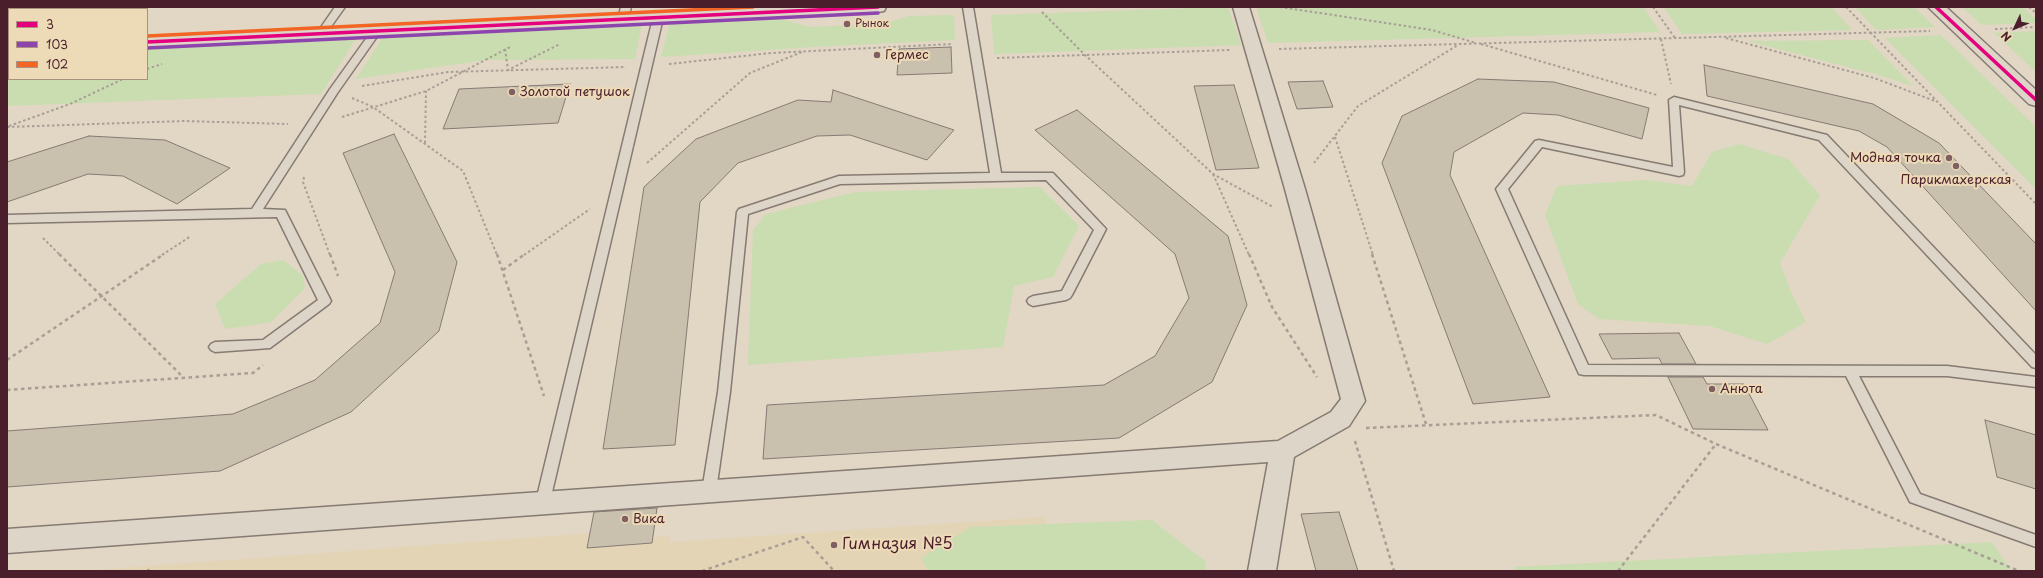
<!DOCTYPE html>
<meta charset="utf-8">
<style>
body{margin:0}
#map{position:relative;width:2043px;height:578px;overflow:hidden;background:#e1d7c4;font-family:"Playpen Sans",sans-serif}
canvas{display:block}
.frame{position:absolute;inset:0;border:8px solid #4a1f2b;pointer-events:none}
.legend{position:absolute;left:8px;top:8px;width:140px;height:72px;box-sizing:border-box;background:#eddbb8;border:1px solid #ac9080;margin:0;padding:5px 7px;list-style:none;font-size:12px;color:#4a1f2b}
.legend li{display:flex;align-items:center;gap:8px;height:20px}
.legend b{width:20px;border:1px solid #ac9080}
.north{position:absolute;left:1995px;top:8px;width:40px;height:40px;-webkit-text-stroke:3px #eddbb8;paint-order:stroke;rotate:226deg;font-size:11px;font-weight:700;line-height:16px;text-align:center;color:#4a1f2b}
.north::after{content:'';display:block;margin:auto;width:14px;height:18px;background:#4a1f2b;clip-path:polygon(50% 0,100% 100%,50% 72%,0 100%)}
</style>
<div id="map">
<canvas width="2043" height="578"></canvas>
<div class="frame"></div>
<ul class="legend">
<li><b style="height:5px;background:#e5007d"></b>3</li>
<li><b style="height:5px;background:#8e44ad"></b>103</li>
<li><b style="height:5px;background:#f26522"></b>102</li>
</ul>
<div class="north">N</div>
</div>
<script>
const g = document.querySelector('canvas').getContext('2d');
g.lineJoin = 'round';
function paint(path, color) {
  g.fillStyle = color;
  g.fill(path, 'evenodd');
}
function poly(rows) {
  const path = new Path2D();
  for (const r of rows) {
    path.moveTo(r[0], r[1]);
    for (let i = 2; i < r.length; i += 2) path.lineTo(r[i], r[i + 1]);
  }
  return path;
}
function trace(path, color, width, dash) {
  g.strokeStyle = color;
  g.lineWidth = width;
  g.lineCap = dash ? 'butt' : 'round';
  g.setLineDash(dash || []);
  g.stroke(path);
}
function write(font, color, halo, rows, align = 'center') {
  g.font = font + ' "Playpen Sans",sans-serif';
  g.lineWidth = 4;
  g.setLineDash([]);
  g.textBaseline = 'middle';
  g.strokeStyle = halo;
  g.fillStyle = color;
  for (const [text, x, y, turn = 0] of rows) {
    g.save();
    g.translate(x, y);
    g.rotate((+turn || 0) * Math.PI / 180);
    g.textAlign = isNaN(turn) ? turn : align;
    if (halo) g.strokeText(text, 0, 0);
    g.fillText(text, 0, 0);
    g.restore();
  }
}
const built = poly([
 [1045,517,1052,571,81,571,592,533,587,547,652,543,653,537,670,536,670,542]
]);
const green = poly([
 [1228,7,1241,45,994,54,991,15],
 [1256,7,1643,7,1660,32,1268,43],
 [1664,7,1832,7,1852,30,1682,34],
 [1855,7,1914,7,1935,27,1876,30],
 [1962,7,2022,7,2036,19,2036,23,1982,25],
 [954,15,955,40,812,47,661,57,670,23,781,19,809,27,883,24,909,16],
 [642,24,635,59,485,60,356,79,383,37],
 [2036,31,2036,72,1994,33],
 [1941,35,2036,127,2036,189,1885,38],
 [356,38,321,94,7,106,7,58,9,57,9,79,147,79,147,47],
 [1868,40,1913,86,1875,74,1747,41],
 [1739,144,1788,159,1820,195,1780,263,1791,292,1806,322,1767,344,1710,326,1599,319,1578,304,1545,215,1557,186,1646,180,1692,186,1712,152],
 [1040,187,1079,226,1053,277,1014,286,1003,347,748,365,753,230,766,214,855,192],
 [283,260,303,276,305,288,271,322,225,329,215,304,261,264],
 [1152,520,1205,561,1206,571,928,571,921,558,971,527],
 [1992,542,2011,571,1516,571,1514,567]
]);
const building = poly([
 [951,47,952,73,897,75,899,49,951,47],
 [1704,65,1873,104,1939,143,2036,244,2036,311,1887,147,1859,131,1707,96,1704,65],
 [1478,79,1554,82,1649,108,1642,139,1558,115,1523,113,1454,152,1450,175,1550,397,1473,404,1382,163,1402,116,1478,79],
 [1323,81,1333,107,1297,109,1288,82,1323,81],
 [570,84,558,123,443,129,459,89,570,84],
 [1234,85,1259,168,1216,170,1194,86,1234,85],
 [833,90,954,130,927,160,850,135,817,136,738,163,700,202,675,445,603,449,644,187,696,139,798,100,831,102,833,90],
 [1077,110,1228,236,1247,305,1212,382,1119,438,763,459,767,405,1104,385,1155,356,1189,298,1175,254,1035,130,1077,110],
 [394,134,457,262,439,331,351,412,220,471,7,487,7,431,233,414,315,380,380,323,395,272,343,153,394,134],
 [89,136,165,140,230,168,177,204,123,176,88,174,7,202,7,162,89,136],
 [1679,333,1696,364,1662,364,1659,358,1612,359,1599,334,1679,333],
 [1668,377,1703,377,1707,384,1744,384,1768,430,1693,429,1668,377],
 [1985,420,2036,435,2036,489,1997,477,1985,420],
 [657,508,652,543,587,548,594,512,657,508],
 [1339,512,1358,571,1316,571,1301,514,1339,512]
]);
const pathFar1 = poly([
 [1280,7,1432,30,1476,43],
 [1653,7,1675,38],
 [1846,7,2036,204],
 [2029,7,2036,13],
 [1042,12,1085,55,1213,174,1273,207],
 [1995,29,2036,27],
 [1726,38,1874,78,1935,101],
 [1661,39,1671,84],
 [1481,44,1657,95],
 [505,49,508,70,560,44],
 [1279,49,1930,31],
 [997,58,1230,50],
 [669,64,771,53,953,44],
 [147,69,162,64],
 [362,86,448,72,626,67],
 [352,98,373,107,463,171,497,255],
 [342,117,426,91,512,46],
 [9,126,70,104,123,79],
 [7,127,184,121,288,124],
 [1335,137,1373,255],
 [425,143,426,91],
 [647,163,750,73,802,52],
 [1314,163,1358,106,1458,45],
 [1213,174,1249,255],
 [304,177,303,182,330,255],
 [43,238,60,255],
 [162,255,191,236],
 [524,255,590,209]
]);
const path = poly([
 [59,254,183,377],
 [330,254,338,276],
 [497,254,544,396],
 [1249,254,1272,307,1317,377],
 [1372,254,1426,424],
 [503,270,525,254],
 [7,360,164,254],
 [7,390,253,373,263,365],
 [1366,428,1656,415,1716,444,2019,571],
 [1355,441,1394,571],
 [148,571,149,569],
 [702,571,803,537,834,571],
 [1618,571,1716,444]
]);
const service = poly([
 [335,7,345,7,325,35,319,35,317,33,335,7],
 [621,7,631,7,628,19,623,22,618,19,621,7],
 [963,7,973,7,1001,173,1053,173,1106,229,1072,295,1070,298,1066,300,1033,306,1029,304,1027,301,1029,298,1033,296,1062,291,1094,230,1046,180,840,184,748,214,730,392,716,491,714,495,709,497,704,495,702,491,718,392,737,212,739,209,839,176,990,173,963,7],
 [658,15,663,18,549,505,547,509,542,511,537,509,535,505,653,18,658,15],
 [376,28,381,31,338,92,263,209,285,210,331,301,329,304,270,348,215,352,211,350,209,347,211,344,215,342,263,340,318,300,277,217,7,223,7,215,252,209,330,89,373,29,376,28],
 [1674,97,1827,135,2036,355,2036,368,2032,367,1819,140,1679,105,1684,172,1683,175,1679,176,1542,147,1508,189,1588,365,1947,366,2036,377,2036,387,1947,376,1859,376,1920,494,2036,535,2036,547,1910,502,1846,376,1584,375,1579,374,1496,189,1535,141,1539,140,1673,167,1669,100,1674,97]
]);
const minor = poly([
 [1233,7,1249,7,1305,189,1365,401,1349,426,1294,457,1276,571,1248,571,1268,462,7,553,7,529,1278,441,1331,412,1341,399,1285,189,1233,7]
]);
const tertiary = poly([
 [771,7,886,7,884,11,878,12,147,47,147,37,771,7],
 [1928,7,1946,7,2036,90,2036,106,2029,104,1928,7],
 [7,44,9,44,9,54,7,54,7,44]
]);
const bus1 = poly([
 [1936,7,2036,100],
 [147,42,878,7]
]);
const bus2 = poly([
 [147,48,878,13]
]);
const bus3 = poly([
 [147,36,753,7]
]);
const markers = [
 [847,24,4,"#7f5f61"],
 [877,55,4,"#7f5f61"],
 [512,92,4,"#7f5f61"],
 [1949,158,4,"#7f5f61"],
 [1956,166,4,"#7f5f61"],
 [1712,389,4,"#7f5f61"],
 [625,519,4,"#7f5f61"],
 [834,545,4,"#7f5f61"]
];
const farPoinames = [
 ["Рынок",855,24]
];
const poiNames = [
 ["Гермес",885,55],
 ["Золотой петушок",520,92],
 ["Модная точка",1941,158,"right"],
 ["Парикмахерская",1956,180,"center"],
 ["Анюта",1720,389],
 ["Вика",633,519]
];
const nearPoinames = [
 ["Гимназия №5",842,545]
];
paint(built, '#e4d4b6');
paint(green, '#c9ddb0');
paint(building, '#cac0ae');
trace(building, '#867a73', 1);
trace(service, '#867a73', 3);
trace(minor, '#867a73', 3);
trace(tertiary, '#867a73', 3);
trace(pathFar1, '#a89e96', 2, [2.5, 2.5]);
trace(path, '#a89e96', 2.5, [3.5, 3.5]);
paint(service, '#ddd5c8');
paint(minor, '#ddd5c8');
paint(tertiary, '#ddd5c8');
trace(bus1, '#e5007d', 3.5);
trace(bus2, '#8e44ad', 3.5);
trace(bus3, '#f26522', 3.5);
for (const [x, y, r, color] of markers) {
  const dot = new Path2D();
  dot.arc(x, y, r, 0, 2 * Math.PI);
  g.fillStyle = color;
  g.fill(dot);
  trace(dot, '#eddbb8', 1.5);
}
write('11px', '#4a1f2b', '#eddbb8', farPoinames, 'left');
write('13px', '#4a1f2b', '#eddbb8', poiNames, 'left');
write('16px', '#4a1f2b', '#eddbb8', nearPoinames, 'left');
</script>
